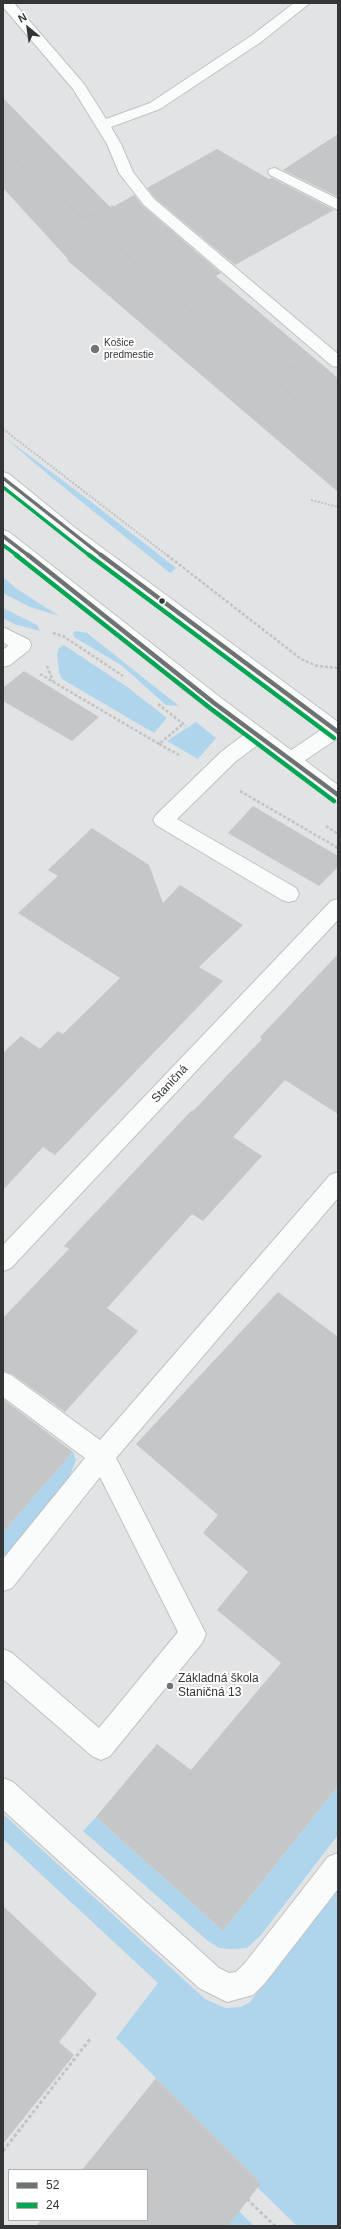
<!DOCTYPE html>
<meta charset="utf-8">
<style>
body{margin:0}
#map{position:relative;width:341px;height:2229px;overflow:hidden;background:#e1e3e5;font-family:Arial,sans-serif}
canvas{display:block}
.frame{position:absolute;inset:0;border:4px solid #343536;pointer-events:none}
.legend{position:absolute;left:8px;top:2169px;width:140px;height:52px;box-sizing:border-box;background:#fff;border:1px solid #aeaeaf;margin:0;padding:5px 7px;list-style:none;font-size:12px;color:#343536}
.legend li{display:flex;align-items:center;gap:8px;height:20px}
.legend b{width:20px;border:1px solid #aeaeaf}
.north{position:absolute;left:8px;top:8px;width:40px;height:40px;-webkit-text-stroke:3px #fff;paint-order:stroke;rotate:331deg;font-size:11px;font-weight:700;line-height:16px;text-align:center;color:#343536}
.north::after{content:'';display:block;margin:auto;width:14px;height:18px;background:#343536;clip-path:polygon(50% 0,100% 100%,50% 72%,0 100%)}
</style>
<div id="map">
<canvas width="341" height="2229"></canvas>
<div class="frame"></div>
<ul class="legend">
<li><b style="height:5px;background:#6f7273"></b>52</li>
<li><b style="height:5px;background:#00a651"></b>24</li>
</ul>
<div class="north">N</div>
</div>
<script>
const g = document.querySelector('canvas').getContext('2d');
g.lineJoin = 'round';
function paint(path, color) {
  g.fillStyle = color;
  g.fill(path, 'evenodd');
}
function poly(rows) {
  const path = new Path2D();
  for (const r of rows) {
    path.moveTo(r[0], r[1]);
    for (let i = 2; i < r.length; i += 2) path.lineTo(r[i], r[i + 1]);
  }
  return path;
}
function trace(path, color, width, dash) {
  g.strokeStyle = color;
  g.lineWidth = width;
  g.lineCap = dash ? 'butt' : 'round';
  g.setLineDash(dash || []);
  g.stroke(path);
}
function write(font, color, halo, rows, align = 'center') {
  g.font = font + ' Arial,sans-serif';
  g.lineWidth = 4;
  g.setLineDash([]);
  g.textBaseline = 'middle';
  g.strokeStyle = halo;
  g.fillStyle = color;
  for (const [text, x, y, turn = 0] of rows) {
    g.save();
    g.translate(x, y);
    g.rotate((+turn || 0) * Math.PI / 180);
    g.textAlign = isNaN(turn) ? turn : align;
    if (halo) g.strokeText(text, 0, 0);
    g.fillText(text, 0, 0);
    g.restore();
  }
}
const green = poly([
 [3,436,90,501,176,568,170,573,51,477],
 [3,577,17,589,59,616,30,607,3,593],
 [3,608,37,625,40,631,14,624,3,618],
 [76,631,87,633,179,706,166,705,121,665,74,637,73,633],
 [64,645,127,687,167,718,154,733,62,679,59,672,57,654,59,648],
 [196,722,216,738,198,759,167,741],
 [73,1452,76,1460,68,1480,3,1560,3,1532],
 [338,1786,338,1835,261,1935,247,1948,231,1949,219,1948,208,1941,83,1831,96,1817,223,1931],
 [3,1814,205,1999,225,2008,241,2007,250,2002,338,1888,338,2226,297,2226,257,2187,260,2182,116,2038,158,1983,3,1839],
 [239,2211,254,2226,228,2226]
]);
const building = poly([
 [3,98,111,208,134,195,143,206,221,273,216,276,338,378,338,492,67,260,68,259,3,188],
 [338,134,338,197,283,170],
 [217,149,269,179,272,178,334,210,235,265,155,198,147,188],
 [24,671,99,717,72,741,3,701,3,688],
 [253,806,338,856,338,867,319,886,228,833],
 [92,828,149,865,163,903,180,885,243,925,199,967,223,981,55,1155,43,1147,3,1190,3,1053,21,1036,40,1049,58,1031,63,1034,120,978,18,913,58,876,48,870],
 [338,954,338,1114,285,1080,233,1137,262,1156,203,1221,192,1214,107,1308,138,1331,65,1412,12,1374,3,1371,3,1318,69,1249,64,1246,192,1110,193,1111,262,1039,260,1037],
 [278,1292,338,1337,338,1786,223,1931,96,1817,157,1744,191,1770,281,1663,217,1610,248,1572,203,1533,218,1515,136,1444],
 [3,1399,73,1452,3,1532],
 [3,1906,97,1994,59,2042,74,2055,3,2144],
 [156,2078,261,2183,228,2226,36,2226,41,2220,147,2220,147,2170,82,2170]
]);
const pathFar2 = poly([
 [3,150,83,217],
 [113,206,83,217,223,338],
 [294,366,271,377,338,435],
 [3,429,168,556],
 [311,500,338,507]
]);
const pathFar1 = poly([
 [167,555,301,659,317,666,338,668],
 [53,633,63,636,123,676],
 [47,666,53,681],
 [40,674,159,744,183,724],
 [158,704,186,726],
 [159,744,181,756],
 [240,791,338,848],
 [326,826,338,834]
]);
const path = poly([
 [3,2151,90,2039],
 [247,2199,275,2226]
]);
const lane = poly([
 [3,3,14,3,84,84,106,119,150,103,251,36,294,3,310,3,261,42,160,109,111,127,121,144,133,172,154,199,338,354,338,367,332,366,144,205,119,173,107,144,73,89,3,7,3,3],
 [275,168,338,199,338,210,270,175,268,172,270,169,275,168],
 [3,627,29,640,31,645,29,650,22,652,15,650,3,642,3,627],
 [257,728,264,730,267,735,264,740,235,762,177,819,296,888,299,894,296,900,289,902,282,900,156,825,153,820,156,815,221,752,250,730,257,728],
 [338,1172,338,1198,116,1458,206,1634,202,1643,110,1756,101,1760,92,1756,3,1679,3,1649,12,1653,99,1728,178,1632,100,1477,12,1588,3,1591,3,1559,85,1458,3,1397,3,1372,11,1375,100,1440,330,1175,338,1172],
 [3,1778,13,1782,219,1968,229,1973,236,1972,245,1963,328,1857,338,1853,338,1889,265,1983,253,1995,227,2002,199,1988,3,1810,3,1778]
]);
const street = poly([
 [22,638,29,640,31,645,29,650,10,665,3,667,3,650,15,640,22,638],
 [338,721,338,738,298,765,291,767,284,765,281,760,284,755,331,723,338,721],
 [338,899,338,920,11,1268,3,1271,3,1245,331,901,338,899]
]);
const secondary = poly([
 [3,472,9,474,74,527,338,722,338,739,331,737,62,535,3,487,3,472],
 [3,530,9,532,221,698,338,785,338,802,331,800,207,708,3,545,3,530]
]);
const bus1Far1 = poly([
 [3,478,102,556],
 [3,536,29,556]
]);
const bus1 = poly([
 [28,555,214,703,338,795],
 [101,555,338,732]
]);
const bus2Far1 = poly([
 [3,487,90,556],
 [3,545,18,556]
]);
const bus2 = poly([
 [16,555,210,708,334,801],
 [89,555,334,738]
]);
const markers = [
 [95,349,5,"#717273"],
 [162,601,3.5,"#343536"],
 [170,1686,4,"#717273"]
];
const farPoinames = [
 ["Košice",104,343],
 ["predmestie",104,355]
];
const streetNames = [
 ["Staničná",170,1084,-47]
];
const poiNames = [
 ["Základná škola",178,1679],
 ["Staničná 13",178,1693]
];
paint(green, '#afd5ec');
paint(building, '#c4c6c7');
trace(lane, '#c0c1c2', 2);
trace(street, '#c0c1c2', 2);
trace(secondary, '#c0c1c2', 2);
trace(pathFar2, '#c3c3c4', 2, [2, 1.5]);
trace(pathFar1, '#c3c3c4', 2.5, [3, 2]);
trace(path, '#c3c3c4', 3, [3.5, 2.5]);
paint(lane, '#fafbfb');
paint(street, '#fafbfb');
paint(secondary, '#fafbfb');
trace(bus1Far1, '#6f7273', 3.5);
trace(bus1, '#6f7273', 4.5);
trace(bus2Far1, '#00a651', 3.5);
trace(bus2, '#00a651', 4.5);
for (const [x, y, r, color] of markers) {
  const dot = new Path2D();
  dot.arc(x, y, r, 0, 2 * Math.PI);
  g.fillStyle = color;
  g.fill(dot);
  trace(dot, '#fff', 1.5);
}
write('10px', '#343536', '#fff', farPoinames, 'left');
write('12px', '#343536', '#fff', streetNames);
write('12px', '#343536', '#fff', poiNames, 'left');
</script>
